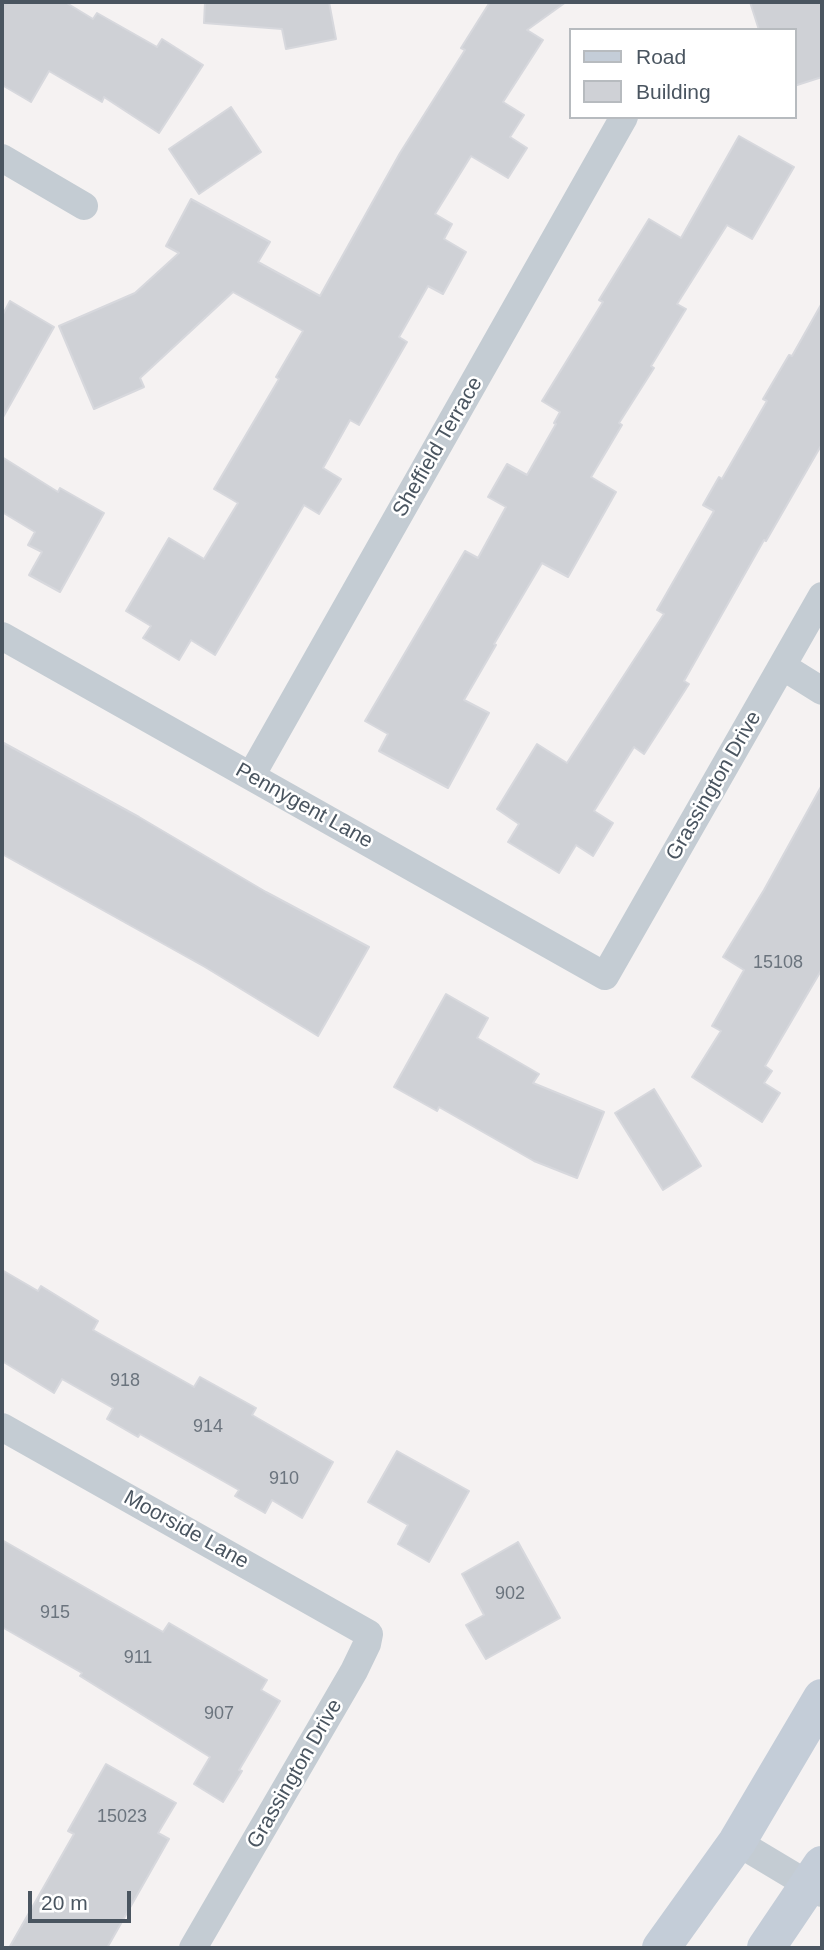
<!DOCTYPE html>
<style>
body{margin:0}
#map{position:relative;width:824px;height:1950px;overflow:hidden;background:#f5f2f2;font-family:Arial,sans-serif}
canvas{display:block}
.frame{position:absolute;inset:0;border:4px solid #4a5560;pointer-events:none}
.legend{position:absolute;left:569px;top:28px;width:228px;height:91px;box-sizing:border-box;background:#fff;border:2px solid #b7bbbf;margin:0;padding:9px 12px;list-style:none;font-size:21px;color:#4a5560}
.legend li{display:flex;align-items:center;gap:14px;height:35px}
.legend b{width:35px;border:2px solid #b7bbbf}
.scale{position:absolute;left:28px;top:1891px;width:103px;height:32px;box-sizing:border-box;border:4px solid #4a5560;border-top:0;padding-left:9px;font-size:21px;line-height:24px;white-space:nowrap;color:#4a5560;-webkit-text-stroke:5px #fff;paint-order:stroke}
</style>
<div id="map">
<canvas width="824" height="1950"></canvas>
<div class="frame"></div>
<ul class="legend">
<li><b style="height:9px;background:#c4cdd8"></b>Road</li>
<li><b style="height:19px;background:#cfd1d6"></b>Building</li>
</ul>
<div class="scale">20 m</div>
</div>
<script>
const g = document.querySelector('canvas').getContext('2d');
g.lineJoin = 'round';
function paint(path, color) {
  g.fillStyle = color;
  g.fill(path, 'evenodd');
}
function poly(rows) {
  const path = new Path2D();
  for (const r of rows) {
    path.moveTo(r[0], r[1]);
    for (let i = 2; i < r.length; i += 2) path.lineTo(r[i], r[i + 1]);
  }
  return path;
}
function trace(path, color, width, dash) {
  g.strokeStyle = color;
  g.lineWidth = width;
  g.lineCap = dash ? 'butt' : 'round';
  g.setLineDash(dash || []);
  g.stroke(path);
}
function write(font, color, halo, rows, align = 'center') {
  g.font = font + ' Arial,sans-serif';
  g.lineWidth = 5;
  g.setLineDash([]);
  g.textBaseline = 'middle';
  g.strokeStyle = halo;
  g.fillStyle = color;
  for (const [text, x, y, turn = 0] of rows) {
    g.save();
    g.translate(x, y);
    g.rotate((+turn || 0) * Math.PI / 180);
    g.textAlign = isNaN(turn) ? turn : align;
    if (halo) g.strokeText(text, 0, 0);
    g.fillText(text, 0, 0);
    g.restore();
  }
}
const building = poly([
 [2,2,65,2,93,19,97,13,157,47,162,39,203,65,159,133,104,97,102,102,49,71,31,102,2,85,2,2],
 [205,2,329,2,336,39,286,49,282,29,204,23,205,2],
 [490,2,566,2,527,30,543,40,503,102,524,115,510,137,527,148,508,178,471,156,435,214,452,224,444,239,466,252,443,294,428,286,399,337,407,342,359,425,350,420,323,468,341,479,319,514,304,505,215,655,191,640,179,660,143,638,151,626,126,611,169,538,204,559,238,503,214,489,279,379,276,377,303,331,233,292,140,378,144,387,94,409,59,326,135,293,179,253,166,246,191,199,270,242,258,262,320,296,400,153,465,50,461,48,490,2],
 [750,2,822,2,822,77,794,86,794,30,759,30,750,2],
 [231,107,261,152,199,194,169,149,231,107],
 [739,136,794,167,752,239,727,225,677,304,686,309,651,366,654,368,619,423,622,425,591,477,616,492,568,577,542,563,494,644,496,645,464,700,489,713,448,788,379,751,388,734,365,721,465,551,478,558,506,507,488,497,507,464,527,475,556,424,554,423,560,412,542,401,603,302,599,300,649,219,681,238,739,136],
 [10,301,54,327,2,419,2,316,10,301],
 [822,303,822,444,766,541,764,540,684,681,689,684,644,754,634,747,594,811,613,823,593,856,576,845,559,873,508,842,519,824,497,809,537,744,567,763,664,614,657,610,714,511,703,505,719,477,722,479,767,401,763,399,789,355,792,356,822,303],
 [2,457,58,492,60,488,104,513,60,592,29,575,42,552,28,545,35,532,2,512,2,457],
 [2,742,139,817,266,892,369,947,318,1036,205,967,2,854,2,742],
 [822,785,822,969,765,1066,772,1071,764,1083,780,1093,762,1122,692,1077,721,1031,712,1026,744,970,723,957,764,890,822,785],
 [446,994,488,1018,477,1038,539,1074,533,1083,604,1112,577,1178,534,1161,439,1107,437,1111,394,1087,446,994],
 [654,1089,701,1166,663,1190,615,1113,654,1089],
 [2,1270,38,1291,41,1286,98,1321,93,1330,194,1387,200,1377,256,1408,252,1415,333,1462,302,1518,272,1500,265,1513,235,1496,239,1490,140,1434,138,1437,107,1419,113,1408,62,1379,54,1393,2,1361,2,1270],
 [397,1451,469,1491,429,1562,398,1544,408,1525,368,1502,397,1451],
 [2,1540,163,1632,169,1623,267,1680,261,1690,280,1701,239,1770,242,1771,223,1802,194,1784,210,1757,80,1676,82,1673,2,1627,2,1540],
 [518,1542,560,1618,486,1659,466,1625,484,1615,462,1574,518,1542],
 [106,1764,176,1803,158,1833,169,1839,107,1948,9,1948,74,1834,68,1831,106,1764]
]);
const minor = poly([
 [2,158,84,206],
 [2,636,605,976,822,596],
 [782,666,822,691],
 [251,776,624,117],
 [2,1427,369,1634,367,1644,354,1671,193,1948],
 [737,1842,822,1893]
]);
const secondary = poly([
 [661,1948,737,1842,822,1698],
 [766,1948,822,1865]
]);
const numberNames = [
 ["15108",778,963],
 ["918",125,1381],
 ["914",208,1427],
 ["910",284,1479],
 ["902",510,1594],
 ["915",55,1613],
 ["911",138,1658],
 ["907",219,1714],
 ["15023",122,1817]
];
const streetNames = [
 ["Sheffield Terrace",438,447,-60],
 ["Grassington Drive",714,786,-60],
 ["Pennygent Lane",304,806,29],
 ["Moorside Lane",186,1530,29],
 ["Grassington Drive",295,1774,-60]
];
paint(building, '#cfd1d6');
trace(building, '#d7d8dd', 2);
trace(minor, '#c4ccd3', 28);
trace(secondary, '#c4cdd8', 38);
write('18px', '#6b747e', null, numberNames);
write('21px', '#4a5560', '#fff', streetNames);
</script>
